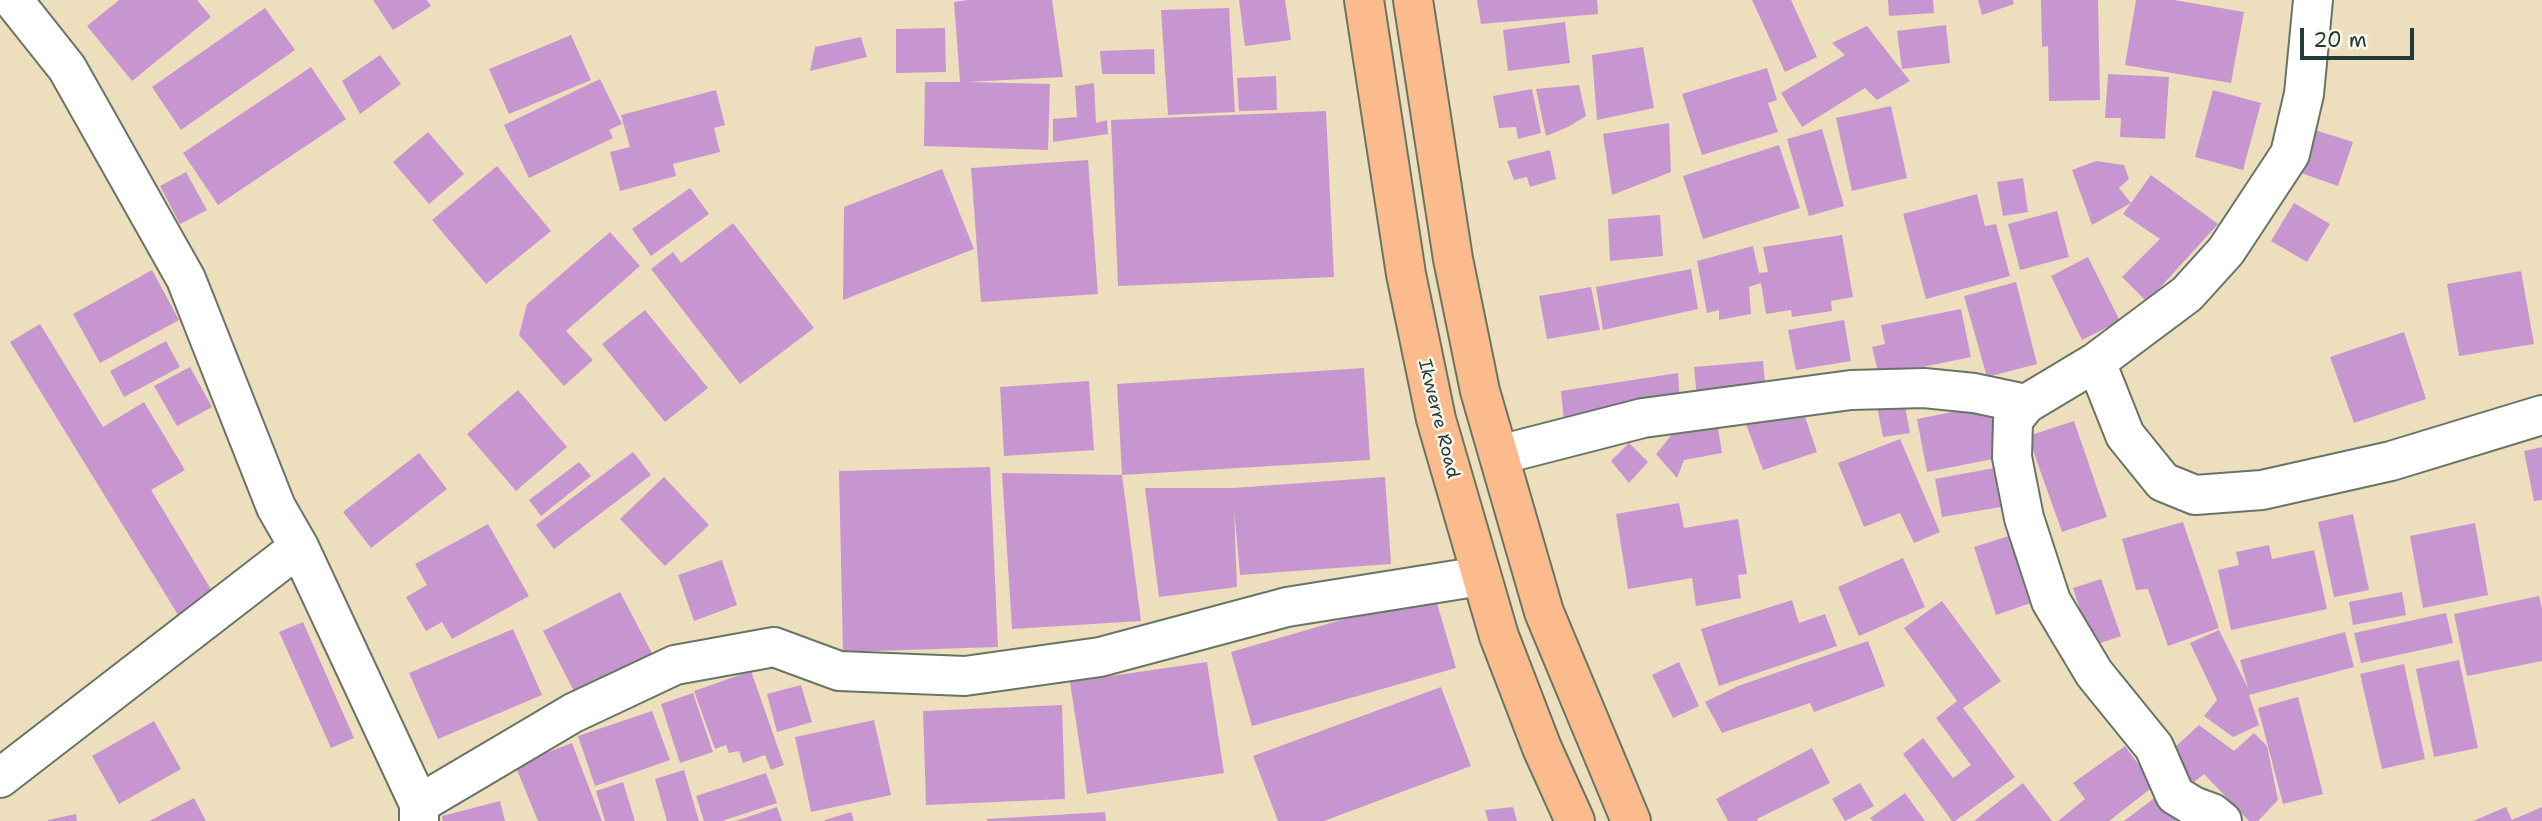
<!DOCTYPE html>
<style>
body{margin:0}
#map{position:relative;width:2542px;height:821px;overflow:hidden;background:#eddfbd;font-family:"Shantell Sans",sans-serif}
canvas{display:block}
.scale{position:absolute;left:2300px;top:28px;width:114px;height:32px;box-sizing:border-box;border:4px solid #1f3d34;border-top:0;padding-left:9px;font-size:21px;line-height:24px;white-space:nowrap;color:#1f3d34;-webkit-text-stroke:5px #fbf7ec;paint-order:stroke}
</style>
<div id="map">
<canvas width="2542" height="821"></canvas>
<div class="scale">20 m</div>
</div>
<script>
const g = document.querySelector('canvas').getContext('2d');
g.lineJoin = 'round';
function paint(path, color) {
  g.fillStyle = color;
  g.fill(path, 'evenodd');
}
function poly(rows) {
  const path = new Path2D();
  for (const r of rows) {
    path.moveTo(r[0], r[1]);
    for (let i = 2; i < r.length; i += 2) path.lineTo(r[i], r[i + 1]);
  }
  return path;
}
function trace(path, color, width, dash) {
  g.strokeStyle = color;
  g.lineWidth = width;
  g.lineCap = dash ? 'butt' : 'round';
  g.setLineDash(dash || []);
  g.stroke(path);
}
function write(font, color, halo, rows, align = 'center') {
  g.font = font + ' "Shantell Sans",sans-serif';
  g.lineWidth = 5;
  g.setLineDash([]);
  g.textBaseline = 'middle';
  g.strokeStyle = halo;
  g.fillStyle = color;
  for (const [text, x, y, turn = 0] of rows) {
    g.save();
    g.translate(x, y);
    g.rotate((+turn || 0) * Math.PI / 180);
    g.textAlign = isNaN(turn) ? turn : align;
    if (halo) g.strokeText(text, 0, 0);
    g.fillText(text, 0, 0);
    g.restore();
  }
}
const building = poly([
 [119,0,197,0,211,17,132,81,87,26],
 [373,0,427,0,431,6,393,30],
 [968,0,1052,0,1063,77,967,82,1050,84,1048,150,924,146,925,82,960,82,954,2],
 [1239,0,1285,0,1291,40,1245,46],
 [1477,0,1597,0,1598,14,1481,24],
 [1752,0,1791,0,1817,57,1785,72],
 [1888,0,1933,0,1934,13,1889,16],
 [1978,0,2013,0,2014,4,1982,15],
 [2041,0,2098,0,2100,100,2049,101,2048,46,2042,47],
 [2136,0,2174,0,2244,12,2231,83,2125,65],
 [265,8,295,50,181,130,152,87],
 [1229,8,1235,112,1168,115,1161,10],
 [1565,22,1570,63,1508,71,1503,30],
 [1946,25,1950,63,1902,69,1897,31],
 [1867,26,1910,81,1877,100,1865,88,1802,127,1781,93,1845,55,1832,43],
 [945,28,946,72,896,73,896,29],
 [571,35,591,80,509,114,489,69],
 [861,37,867,57,810,71,815,47],
 [1643,47,1654,108,1597,120,1592,55],
 [1154,49,1155,74,1102,74,1100,51],
 [380,55,401,84,360,114,342,81],
 [311,67,346,119,218,205,183,153],
 [1767,68,1777,100,1768,103,1778,132,1702,155,1682,94],
 [2108,74,2169,77,2165,139,2120,137,2121,118,2105,118],
 [1276,76,1277,110,1239,111,1237,78],
 [600,79,622,124,609,130,613,138,529,178,504,125],
 [1094,83,1096,123,1107,120,1108,134,1053,142,1053,119,1077,117,1075,86],
 [1579,85,1586,116,1568,127,1546,136,1536,89],
 [1532,89,1541,133,1518,139,1516,127,1499,128,1493,96],
 [716,90,725,125,714,128,720,152,673,164,676,176,620,191,610,152,630,147,621,115],
 [2213,90,2261,103,2243,170,2195,157],
 [1891,106,1907,178,1852,191,1836,118],
 [1326,111,1334,277,1118,286,1111,120],
 [1669,123,1671,172,1612,195,1603,134],
 [1822,129,1844,206,1809,216,1787,139],
 [2315,130,2353,142,2338,186,2301,173],
 [428,132,464,174,429,204,393,162],
 [1779,145,1800,208,1703,239,1683,176],
 [1550,150,1556,179,1530,187,1527,177,1514,180,1507,161],
 [1088,160,1098,294,981,302,971,168],
 [2096,161,2124,165,2129,179,2119,188,2131,203,2151,175,2218,224,2147,302,2122,277,2160,239,2123,214,2131,203,2092,225,2072,170],
 [497,166,551,231,486,284,432,220],
 [942,169,974,249,843,300,844,207],
 [186,172,207,210,180,224,160,186],
 [2023,178,2028,212,2003,216,1997,182],
 [690,188,709,214,651,256,632,229],
 [1977,194,1985,226,1996,224,2010,276,1926,299,1903,214],
 [2294,203,2330,224,2307,262,2271,241],
 [2057,211,2069,257,2020,270,2008,224],
 [1660,215,1663,256,1610,261,1608,219],
 [733,223,814,328,740,384,651,269,673,252,681,263],
 [610,232,640,266,566,331,593,360,564,386,519,335,527,304],
 [1842,235,1853,297,1831,301,1832,311,1792,317,1791,310,1766,314,1761,283,1749,287,1751,314,1719,320,1719,310,1707,313,1697,261,1753,246,1759,273,1768,272,1763,247],
 [2088,257,2120,321,2082,340,2051,276],
 [1691,269,1698,309,1603,330,1596,287],
 [152,270,179,320,100,363,73,314],
 [2521,271,2534,344,2459,356,2447,284],
 [2016,282,2037,364,1987,377,1964,296],
 [1591,287,1600,330,1547,339,1539,296],
 [1961,309,1971,357,1879,376,1872,347,1885,344,1881,325],
 [645,310,708,388,665,422,602,344],
 [1844,320,1851,361,1796,370,1788,330],
 [40,324,103,427,144,402,185,470,151,490,215,596,180,618,10,342],
 [2404,332,2426,399,2354,423,2330,357],
 [166,341,180,367,124,397,110,371],
 [1763,361,1766,393,1697,399,1694,367],
 [190,367,212,407,177,426,154,386],
 [1364,368,1370,460,1122,475,1117,384],
 [1678,373,1680,403,1564,422,1561,391],
 [1089,381,1094,450,1004,456,1000,387],
 [518,390,567,447,516,491,467,434],
 [1904,401,1910,433,1883,437,1877,406],
 [1993,404,2003,457,1927,472,1917,419],
 [1801,405,1817,452,1763,470,1746,424],
 [1716,416,1722,453,1684,460,1677,478,1656,454,1674,432],
 [2074,421,2107,517,2062,532,2028,436],
 [1900,439,1940,532,1914,543,1900,513,1864,527,1838,463],
 [1629,443,1648,462,1629,483,1611,461],
 [2542,447,2542,500,2534,501,2524,451],
 [633,452,651,475,554,549,536,525],
 [419,453,447,489,371,548,343,512],
 [579,462,591,476,541,516,529,500],
 [990,467,998,647,843,652,839,471],
 [1994,468,2001,507,1942,517,1935,479],
 [1002,473,1122,475,1141,621,1012,629],
 [664,477,709,525,665,566,620,519],
 [1385,477,1391,564,1240,575,1234,509,1237,587,1159,597,1145,488,1233,488],
 [1679,503,1684,528,1738,519,1747,574,1738,575,1741,598,1696,606,1692,578,1628,589,1616,514],
 [2353,514,2369,590,2334,597,2318,522],
 [2183,522,2219,628,2168,646,2148,589,2136,590,2122,539],
 [2475,523,2488,595,2423,608,2410,536],
 [488,524,529,596,452,639,442,622,426,631,406,597,427,585,415,564],
 [2009,536,2031,603,1996,615,1974,547],
 [2269,545,2272,559,2314,550,2327,609,2231,630,2218,570,2239,565,2236,552],
 [1903,558,1925,607,1859,636,1838,587],
 [722,560,737,605,694,621,678,575],
 [2101,579,2121,636,2092,646,2073,588],
 [620,592,654,657,577,697,543,631],
 [2402,592,2406,615,2353,625,2349,602],
 [1434,593,1456,668,1252,726,1231,652],
 [2539,596,2542,609,2542,661,2467,676,2454,614],
 [1792,600,1799,623,1825,614,1837,646,1719,686,1701,629],
 [1942,601,2001,681,1963,708,2015,777,1955,821,1952,821,1903,754,1923,738,1953,778,1971,765,1936,718,1957,701,1904,628],
 [2446,613,2453,643,2361,663,2354,633],
 [303,622,354,738,331,748,279,632],
 [513,629,542,695,438,739,409,673],
 [2219,630,2248,688,2240,660,2345,632,2354,667,2249,695,2259,725,2233,737,2204,716,2217,700,2190,643],
 [1868,641,1885,686,1814,712,1810,703,1722,733,1705,702,1738,686],
 [2459,660,2478,748,2434,757,2416,669],
 [1207,662,1224,773,1087,794,1070,682],
 [1679,662,1699,706,1673,718,1652,675],
 [2404,664,2425,759,2382,769,2360,674],
 [751,671,784,765,771,770,765,755,743,763,739,751,729,753,726,745,715,749,694,691],
 [801,685,812,722,777,732,767,694],
 [1441,687,1471,766,1324,821,1278,821,1253,756],
 [693,693,713,752,680,763,661,704],
 [2298,697,2323,794,2283,804,2258,708],
 [1062,705,1065,799,926,805,923,711],
 [652,711,670,760,595,786,578,736],
 [874,720,891,795,811,812,795,737],
 [154,721,181,769,119,804,92,756],
 [2199,725,2234,751,2254,733,2267,746,2278,800,2258,821,2249,821,2204,774,2187,788,2160,761],
 [572,743,602,821,538,821,515,765],
 [2125,746,2154,786,2109,821,2058,821,2085,799,2073,783],
 [1812,748,1830,783,1757,819,1758,821,1728,821,1716,799],
 [684,770,699,821,667,821,655,779],
 [766,773,777,803,722,821,704,821,696,796],
 [623,782,635,821,605,821,596,791],
 [1860,783,1874,806,1845,821,1832,799],
 [2023,783,2052,821,1974,821,1993,806],
 [1905,793,1925,821,1873,821,1870,818],
 [2157,796,2176,821,2124,821],
 [194,798,206,821,149,821],
 [500,801,505,821,443,821,442,816],
 [777,807,782,821,736,821],
 [1513,807,1517,821,1488,821,1485,810],
 [2506,807,2512,820,2542,807,2542,821,2473,821],
 [851,812,854,821,825,821,825,820],
 [1105,812,1106,821,987,821,987,819],
 [76,814,77,821,48,821,48,820]
]);
const minor = poly([
 [13,0,67,68,186,279,276,507,299,547,419,804,419,821],
 [2096,362,2125,435,2163,482,2195,495,2262,490,2391,461,2542,415],
 [1499,455,1643,418,1851,390,1924,388,1974,393,2026,404],
 [0,778,299,547],
 [419,804,573,713,675,665,774,647,839,671,965,676,1100,657,1287,607,1481,576],
 [2222,821,2212,813,2193,806,2175,795,2154,747,2094,673,2051,601,2024,518,2012,457,2013,420,2026,404,2096,362,2187,294,2226,251,2290,154,2304,94,2313,0]
]);
const primary = poly([
 [1364,0,1406,274,1436,419,1499,636,1542,748,1575,821],
 [1413,0,1453,259,1480,391,1544,612,1631,821]
]);
const streetNames = [
 ["Ikwerre Road",1438,419,76]
];
paint(building, '#c796d1');
trace(minor, '#677664', 42);
trace(primary, '#677664', 42);
trace(minor, '#fff', 38);
trace(primary, '#fbbb8c', 38);
write('18px', '#1f3d34', '#fbf7ec', streetNames);
</script>
